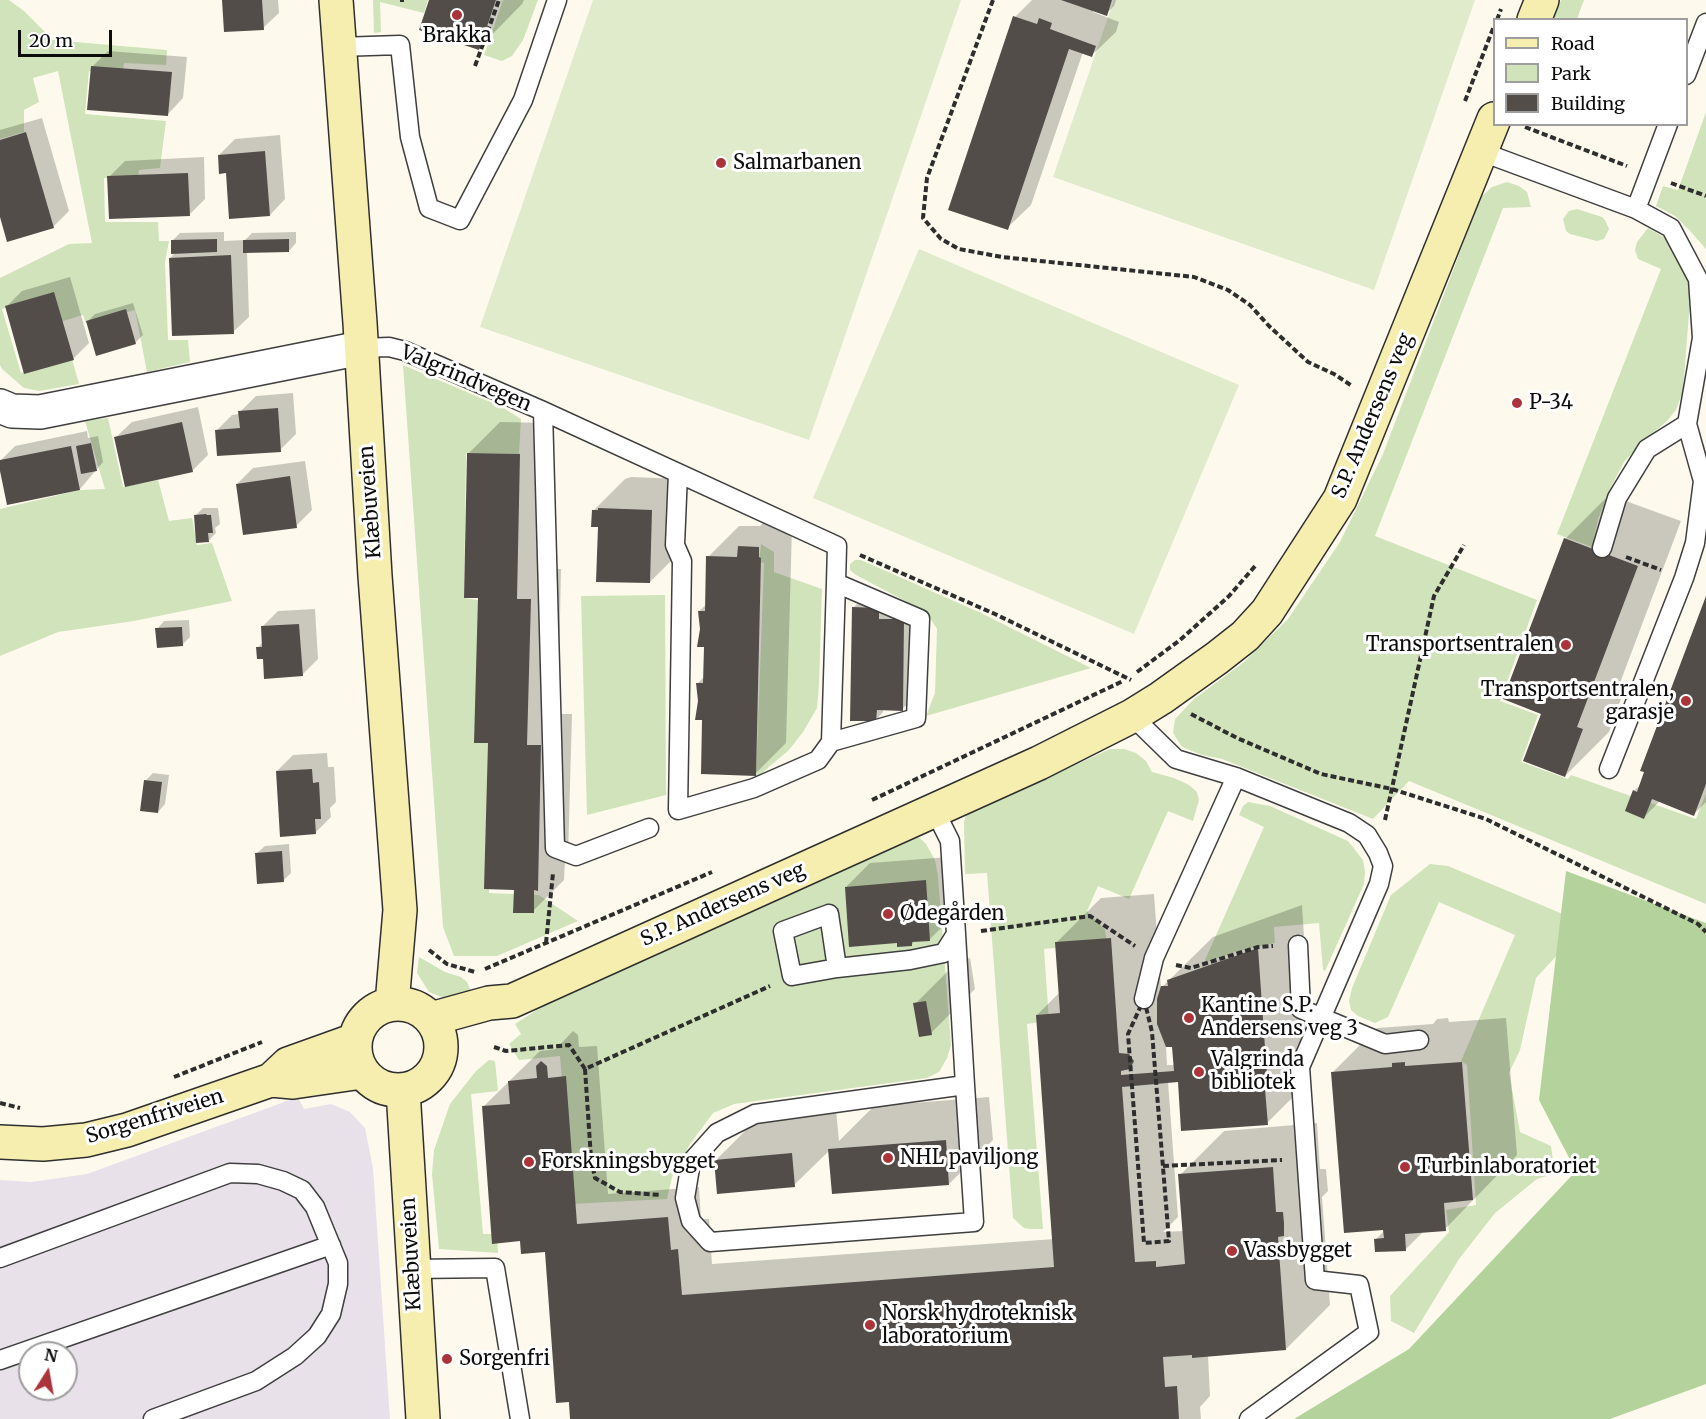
<!DOCTYPE html>
<meta charset="utf-8">
<style>
body{margin:0}
#map{position:relative;width:1706px;height:1419px;overflow:hidden;background:#fdfaed;font-family:Merriweather,serif}
canvas{display:block}
.legend{position:absolute;left:1493px;top:18px;width:195px;height:108px;box-sizing:border-box;background:#fff;border:2px solid #9e9e9e;margin:0;padding:8px 10px;list-style:none;font-size:18px;color:#0c0c0c}
.legend li{display:flex;align-items:center;gap:12px;height:30px}
.legend b{width:30px;border:2px solid #9e9e9e}
.north{position:absolute;left:18px;top:1341px;width:60px;height:60px;box-sizing:border-box;background:#fff;border:2px solid #9e9e9e;border-radius:50%;rotate:11deg;font-size:16px;font-weight:700;line-height:24px;text-align:center;color:#0c0c0c}
.north::after{content:'';display:block;margin:auto;width:21px;height:27px;background:#ab343a;clip-path:polygon(50% 0,100% 100%,50% 72%,0 100%)}
.scale{position:absolute;left:18px;top:30px;width:94px;height:27px;box-sizing:border-box;border:3px solid #0c0c0c;border-top:0;padding-left:8px;font-size:18px;line-height:21px;white-space:nowrap;color:#0c0c0c;-webkit-text-stroke:4px #fff;paint-order:stroke}
</style>
<div id="map">
<canvas width="1706" height="1419"></canvas>
<ul class="legend">
<li><b style="height:8px;background:#f6eeaf"></b>Road</li>
<li><b style="height:16px;background:#d0e3ba"></b>Park</li>
<li><b style="height:16px;background:#534d49"></b>Building</li>
</ul>
<div class="north">N</div>
<div class="scale">20 m</div>
</div>
<script>
const g = document.querySelector('canvas').getContext('2d');
g.lineJoin = 'round';
function paint(path, color) {
  g.fillStyle = color;
  g.fill(path, 'evenodd');
}
function poly(rows) {
  const path = new Path2D();
  for (const r of rows) {
    if (r.length === 3) {
      path.moveTo(r[0] + r[2], r[1]);
      path.arc(r[0], r[1], r[2], 0, 2 * Math.PI);
      continue;
    }
    path.moveTo(r[0], r[1]);
    for (let i = 2; i < r.length; i += 2) path.lineTo(r[i], r[i + 1]);
  }
  return path;
}
function trace(path, color, width, dash) {
  g.strokeStyle = color;
  g.lineWidth = width;
  g.lineCap = dash ? 'butt' : 'round';
  g.setLineDash(dash || []);
  g.stroke(path);
}
function write(font, color, halo, rows, align = 'center') {
  g.font = font + ' Merriweather,serif';
  g.lineWidth = 6;
  g.setLineDash([]);
  g.textBaseline = 'middle';
  g.strokeStyle = halo;
  g.fillStyle = color;
  for (const [text, x, y, turn = 0] of rows) {
    g.save();
    g.translate(x, y);
    g.rotate((+turn || 0) * Math.PI / 180);
    g.textAlign = isNaN(turn) ? turn : align;
    if (halo) g.strokeText(text, 0, 0);
    g.fillText(text, 0, 0);
    g.restore();
  }
}
const industrial = poly([
 [298,1097,304,1109,331,1104,350,1112,365,1128,373,1168,390,1419,0,1419,0,1180,31,1182,87,1174],
 [30,1353,66,1353,66,1389,30,1389]
]);
const green = poly([
 [0,0,9,0,24,11,53,40,167,50,166,65,124,63,123,72,89,71,85,114,166,121,160,168,139,170,138,178,104,178,105,222,158,222,159,241,169,241,165,262,168,340,188,340,190,362,147,372,135,310,86,323,83,315,60,322,52,294,2,309,21,373,72,359,79,384,39,391,24,388,2,369,0,365,0,278,69,244,92,243,58,71,33,78,39,102,24,110,24,132,0,139],
 [373,0,428,0,424,13,380,2,381,32,374,33],
 [503,0,538,0,523,40,512,56,502,61,484,55],
 [1561,0,1584,0,1577,19,1553,19],
 [1706,112,1706,249,1692,233,1675,216,1656,206,1663,186,1678,190],
 [1507,182,1519,186,1527,192,1531,207,1503,208,1375,536,1537,600,1500,701,1538,715,1521,762,1568,779,1571,775,1696,819,1706,793,1706,904,1409,781,1373,819,1222,759,1202,755,1182,747,1173,733,1175,719,1194,699,1244,662,1288,619,1340,542,1383,454,1481,197,1492,187],
 [1577,209,1602,217,1605,220,1609,229,1604,239,1597,241,1570,234,1566,231,1563,219,1569,211],
 [1648,228,1667,239,1688,277,1690,300,1683,391,1676,410,1666,422,1642,442,1624,462,1612,485,1598,519,1592,547,1557,534,1661,269,1638,259,1635,250,1637,242],
 [403,365,502,407,521,419,519,454,466,453,464,598,478,600,478,742,491,741,489,893,539,895,578,921,497,956,454,956,443,927],
 [108,418,123,487,158,480,169,521,192,518,197,545,212,543,232,601,134,621,58,632,0,656,0,509,80,490,105,489,85,421],
 [761,544,774,552,774,572,822,589,819,685,817,708,803,732,789,750,756,778,764,563,759,562],
 [855,560,861,560,981,613,1091,668,926,716,935,693,937,629,926,612,856,575,850,570,850,564],
 [665,595,666,795,587,815,581,596],
 [1110,749,1124,749,1136,753,1146,761,1152,772,1174,778,1189,785,1197,792,1199,800,1193,821,1168,811,1129,899,1098,886,1087,911,1105,930,1107,943,1044,949,1049,1021,1027,1024,1043,1229,1030,1229,1024,1228,1013,1218,987,873,965,874,964,822,966,815],
 [1248,802,1270,806,1348,841,1363,860,1365,872,1364,884,1325,971,1323,970,1319,923,1274,927,1275,943,1238,951,1207,962,1205,960,1264,827,1239,815,1243,806],
 [914,837,920,838,926,844,935,860,938,876,951,1045,947,1058,939,1072,927,1078,734,1104,713,1113,690,1144,672,1177,667,1199,572,1204,560,1056,519,1060,509,1044,521,1034,515,1024,543,1006],
 [1430,864,1448,866,1570,917,1560,952,1536,978,1520,1050,1509,1073,1520,1132,1551,1146,1554,1167,1550,1175,1537,1179,1495,1213,1459,1259,1414,1333,1391,1321,1390,1296,1449,1232,1446,1210,1476,1205,1467,1065,1461,1061,1515,935,1439,902,1388,1017,1375,1023,1358,1016,1351,1010,1349,1001,1352,988,1391,895],
 [419,957,445,972,461,977,467,982,473,996,454,1002,429,992,417,973],
 [489,1060,495,1061,498,1091,471,1094,483,1234,497,1234,498,1253,439,1249,432,1174,434,1150,450,1104,476,1071]
]);
const forest = poly([
 [1566,871,1706,923,1706,1384,1610,1419,1294,1419,1409,1349,1576,1171,1539,1100]
]);
const pitch = poly([
 [593,0,961,0,809,440,480,327],
 [1114,0,1475,0,1374,290,1053,177],
 [919,249,1239,385,1134,634,813,498]
]);
const shadow = poly([
 [223,0,278,0,279,13,263,28],
 [431,0,524,0,522,4,478,49],
 [1032,0,1116,0,1114,6,1106,14,1094,10,1093,12,1119,22,1116,32,1092,55,1083,52,1031,205,1007,228,1015,17],
 [108,51,187,57,183,98,168,114,92,67],
 [42,118,69,211,53,227,0,212,0,130],
 [280,135,285,199,270,215,228,172,219,155,235,139],
 [204,157,205,199,189,215,109,177,125,161],
 [224,232,224,241,245,240,252,233,296,232,296,243,289,251,247,251,249,317,233,332,170,258,176,252,172,241,180,233],
 [70,277,89,343,73,359,7,306,22,291],
 [133,303,143,335,135,343,87,322,95,314],
 [293,393,296,434,280,450,216,431,232,415,240,414,240,412,256,396],
 [198,407,208,455,192,471,116,437,132,422],
 [500,422,551,423,548,569,561,569,558,714,572,714,568,858,565,861,564,880,533,911,515,888,489,742,469,453],
 [87,431,88,438,98,436,103,462,80,489,0,464,0,461,15,446],
 [305,461,312,510,296,526,237,484,253,468],
 [631,477,682,479,681,551,650,582,599,526,593,511,625,479],
 [1609,495,1681,521,1620,683,1626,685,1609,732,1565,776,1543,713,1565,539],
 [203,508,218,508,220,524,215,528,216,533,208,541,195,516],
 [770,516,792,527,786,743,755,774,704,718,699,701,698,683,705,676,706,646,699,611,707,604,708,557,739,526,760,526],
 [861,600,911,612,910,702,902,709,883,709,883,712,876,720,854,607],
 [1706,600,1706,802,1694,814,1660,801,1644,817,1634,791,1641,784],
 [315,609,318,659,302,675,264,657,257,648,263,642,262,627,278,611],
 [189,620,190,637,182,645,157,629,164,621],
 [327,753,328,767,334,767,336,802,330,808,331,817,315,833,277,771,293,755],
 [153,773,169,775,165,804,158,812,145,781],
 [289,844,291,873,283,881,257,853,265,846],
 [949,857,953,916,930,939,916,940,912,944,898,942,846,887,870,863],
 [1154,894,1161,988,1213,937,1302,905,1310,1031,1308,1033,1311,1079,1267,1123,1179,1081,1168,1082,1178,1217,1163,1232,1184,1231,1180,1175,1224,1131,1317,1123,1320,1169,1326,1169,1328,1191,1322,1197,1330,1305,1286,1349,1208,1355,1210,1396,1200,1407,1201,1419,571,1419,547,1250,521,1240,483,1107,540,1051,556,1049,573,1031,578,1035,579,1047,597,1046,608,1194,699,1187,701,1219,709,1219,712,1264,1054,1239,1037,1015,1060,992,1057,942,1101,898],
 [1166,1046,1174,1046,1175,1065,1167,1065],
 [970,958,975,989,931,1033,915,1004,959,960],
 [1448,1018,1449,1022,1506,1018,1517,1155,1445,1229,1424,1231,1405,1250,1376,1239,1387,1228,1333,1072,1377,1028,1433,1024,1437,1019],
 [989,1097,993,1140,949,1184,830,1150,794,1185,716,1160,760,1116,836,1110,839,1141,874,1106]
]);
const building = poly([
 [222,0,262,0,264,30,224,32],
 [429,0,496,0,479,50,419,30],
 [1061,0,1112,0,1107,16],
 [1013,16,1037,24,1039,18,1052,23,1050,29,1096,46,1092,57,1069,49,1008,230,948,210],
 [91,66,172,72,168,116,87,110],
 [26,132,54,228,7,242,0,217,0,140],
 [265,151,270,216,229,219,226,173,219,174,218,155],
 [188,173,190,216,109,219,107,176],
 [217,239,217,252,171,254,171,240],
 [289,239,289,252,243,253,243,240],
 [231,255,234,334,172,336,169,258],
 [54,292,74,360,24,374,5,306],
 [126,309,136,344,96,356,86,321],
 [278,408,281,452,217,456,215,430,240,428,238,411],
 [182,422,193,472,125,487,114,437],
 [91,443,97,471,81,474,76,446],
 [71,446,80,490,7,505,0,471,0,460],
 [467,453,520,454,517,599,531,599,527,745,541,745,538,891,534,890,534,913,513,913,514,890,484,889,488,743,474,743,478,598,464,598],
 [290,476,297,528,243,535,236,484],
 [598,508,652,510,650,583,596,582,598,527,591,527,592,510,598,510],
 [206,514,207,515,211,515,213,533,208,533,209,542,196,543,194,515],
 [1564,538,1638,566,1577,727,1583,729,1565,777,1523,761,1541,714,1503,699],
 [738,546,759,547,759,557,761,558,756,776,701,774,702,720,695,720,698,701,696,683,703,683,704,647,697,647,700,629,698,611,705,611,706,556,737,557],
 [1706,596,1706,784,1694,816,1652,799,1644,819,1625,811,1633,790,1637,792,1644,772,1640,771],
 [852,607,879,608,879,619,904,619,903,711,877,710,876,721,850,721],
 [299,624,303,676,264,679,263,659,257,659,256,647,262,647,261,626],
 [182,627,183,646,157,648,155,628],
 [312,769,313,783,319,782,321,819,315,819,316,834,280,837,276,771],
 [144,780,162,782,158,813,140,811],
 [282,851,284,882,257,884,255,853],
 [926,880,930,941,912,942,912,946,897,947,897,943,849,947,845,887],
 [1111,938,1119,1053,1129,1054,1134,1061,1130,1069,1121,1071,1121,1075,1174,1071,1172,1047,1166,1047,1157,1024,1157,999,1161,986,1168,986,1167,980,1258,948,1267,1076,1264,1077,1268,1125,1181,1131,1178,1082,1122,1087,1135,1262,1156,1261,1156,1267,1185,1264,1178,1174,1273,1167,1276,1212,1283,1212,1284,1223,1284,1236,1278,1237,1286,1350,1192,1358,1192,1355,1163,1357,1165,1387,1177,1386,1179,1419,570,1419,569,1402,556,1403,545,1252,521,1254,520,1241,492,1244,482,1106,510,1104,508,1081,537,1078,536,1066,541,1061,547,1066,548,1078,566,1076,577,1224,668,1217,671,1250,678,1249,682,1295,1054,1267,1036,1015,1060,1013,1055,942],
 [926,1001,932,1035,919,1037,913,1003],
 [1405,1062,1405,1066,1462,1062,1473,1200,1444,1203,1446,1231,1405,1234,1406,1251,1375,1252,1374,1239,1384,1238,1383,1230,1344,1233,1331,1072,1392,1067,1392,1063],
 [946,1140,949,1185,832,1194,828,1149],
 [792,1153,795,1187,717,1194,714,1160]
]);
const path = poly([
 [993,0,927,178,923,218,941,239,959,249,1002,257,1194,277,1228,290,1250,305,1269,326,1308,362,1334,374,1352,386],
 [402,2,402,0],
 [1497,20,1501,9],
 [475,66,499,0],
 [1465,101,1494,26],
 [1525,127,1627,166],
 [1671,183,1706,196],
 [860,555,995,614,1131,680],
 [1626,557,1661,570],
 [1137,672,1180,640,1229,596,1256,565],
 [1191,714,1237,738,1321,774,1392,789,1486,819,1698,924,1706,932],
 [872,800,1123,681],
 [1385,820,1434,596,1464,545],
 [981,931,1090,916,1135,946],
 [546,943,553,873],
 [429,950,447,964,475,972],
 [1176,965,1191,968,1258,947,1273,946],
 [485,969,712,872],
 [1144,999,1152,1032,1169,1241,1144,1243,1128,1034,1144,999],
 [494,1047,506,1051,569,1045,585,1069,770,986],
 [585,1069,591,1158,595,1178,620,1192,661,1195],
 [174,1077,262,1042],
 [0,1103,20,1108],
 [1163,1166,1282,1160]
]);
const lane = poly([
 [339,47,400,45,410,137,429,208,460,220,523,100,557,0],
 [1686,75,1706,23],
 [1482,152,1636,209,1671,228,1698,279,1702,338,1687,424,1703,481,1695,543,1684,578,1609,769],
 [1636,209,1668,124],
 [361,348,389,347,405,351,543,411,837,546,836,583,831,742,916,718,920,619,836,583],
 [543,411,555,848,576,856,649,828],
 [678,473,675,545,682,561,678,810,754,788,818,760,831,742],
 [1602,548,1617,498,1647,449,1687,424],
 [1132,716,1176,759,1236,777,1349,823,1367,835,1378,853,1383,866,1379,884,1300,1067,1315,1280,1359,1285,1369,1332,1249,1419],
 [935,811,950,841,956,934,965,1085,974,1222,710,1242,691,1221,685,1198,691,1162,717,1133,755,1114,965,1085],
 [1298,945,1301,1009,1385,1044,1419,1040],
 [837,968,829,914,783,931,792,976,837,968,910,960,944,953,956,934],
 [1144,999,1154,958,1236,777],
 [0,1258,230,1173,258,1174,283,1181,302,1190,315,1207,338,1263,338,1284,331,1314,317,1336,295,1356,256,1381,153,1419],
 [412,1269,495,1268,520,1419],
 [0,1360,331,1245]
]);
const street = poly([
 [0,406,12,411,40,412,361,348]
]);
const secondary = poly([
 [336,0,360,323,375,576,400,910,392,1004],
 [1534,20,1542,0],
 [398,1047,43],
 [431,1019,489,1003,512,1001,1039,763,1132,716,1161,698,1217,658,1245,636,1267,612,1340,499,1494,119],
 [271,1080,293,1082,362,1072],
 [403,1090,423,1419],
 [0,1142,43,1144,86,1140,127,1130,271,1080,288,1064,355,1040]
]);
const markers = [
 [457,15,6,"#ab343a"],
 [721,163,6,"#ab343a"],
 [1517,403,6,"#ab343a"],
 [1566,645,6,"#ab343a"],
 [1686,701,6,"#ab343a"],
 [888,914,6,"#ab343a"],
 [1189,1018,6,"#ab343a"],
 [1199,1072,6,"#ab343a"],
 [888,1158,6,"#ab343a"],
 [529,1162,6,"#ab343a"],
 [1405,1167,6,"#ab343a"],
 [1232,1251,6,"#ab343a"],
 [870,1325,6,"#ab343a"],
 [447,1359,6,"#ab343a"]
];
const poiNames = [
 ["Brakka",457,36,"center"],
 ["Salmarbanen",733,163],
 ["P-34",1529,403],
 ["Transportsentralen",1554,645,"right"],
 ["Transportsentralen,",1674,690,"right"],
 ["garasje",1674,713,"right"],
 ["Ødegården",900,914],
 ["Kantine S.P.",1201,1006],
 ["Andersens veg 3",1201,1029],
 ["Valgrinda",1211,1060],
 ["bibliotek",1211,1083],
 ["NHL paviljong",900,1158],
 ["Forskningsbygget",541,1162],
 ["Turbinlaboratoriet",1417,1167],
 ["Vassbygget",1244,1251],
 ["Norsk hydroteknisk",882,1314],
 ["laboratorium",882,1337],
 ["Sorgenfri",459,1359]
];
const streetNames = [
 ["Valgrindvegen",466,379,23],
 ["S.P. Andersens veg",1373,416,-67],
 ["Klæbuveien",371,502,-94],
 ["S.P. Andersens veg",723,905,-24],
 ["Sorgenfriveien",155,1117,-17],
 ["Klæbuveien",412,1254,-93]
];
paint(industrial, '#e9e1ea');
paint(green, '#d0e3ba');
paint(forest, '#b4d29c');
paint(pitch, '#e0ebcb');
paint(shadow, '#0003');
paint(building, '#534d49');
trace(lane, '#3f3f3f', 21);
trace(street, '#3f3f3f', 36);
trace(secondary, '#2e2e2e', 36);
trace(path, '#2e2e2e', 4, [6, 3]);
trace(lane, '#fff', 18);
trace(street, '#fff', 33);
trace(secondary, '#f6eeaf', 33);
for (const [x, y, r, color] of markers) {
  const dot = new Path2D();
  dot.arc(x, y, r, 0, 2 * Math.PI);
  g.fillStyle = color;
  g.fill(dot);
  trace(dot, '#fff', 2);
}
write('20px', '#0c0c0c', '#fff', poiNames, 'left');
write('20px', '#0c0c0c', '#fff', streetNames);
</script>
